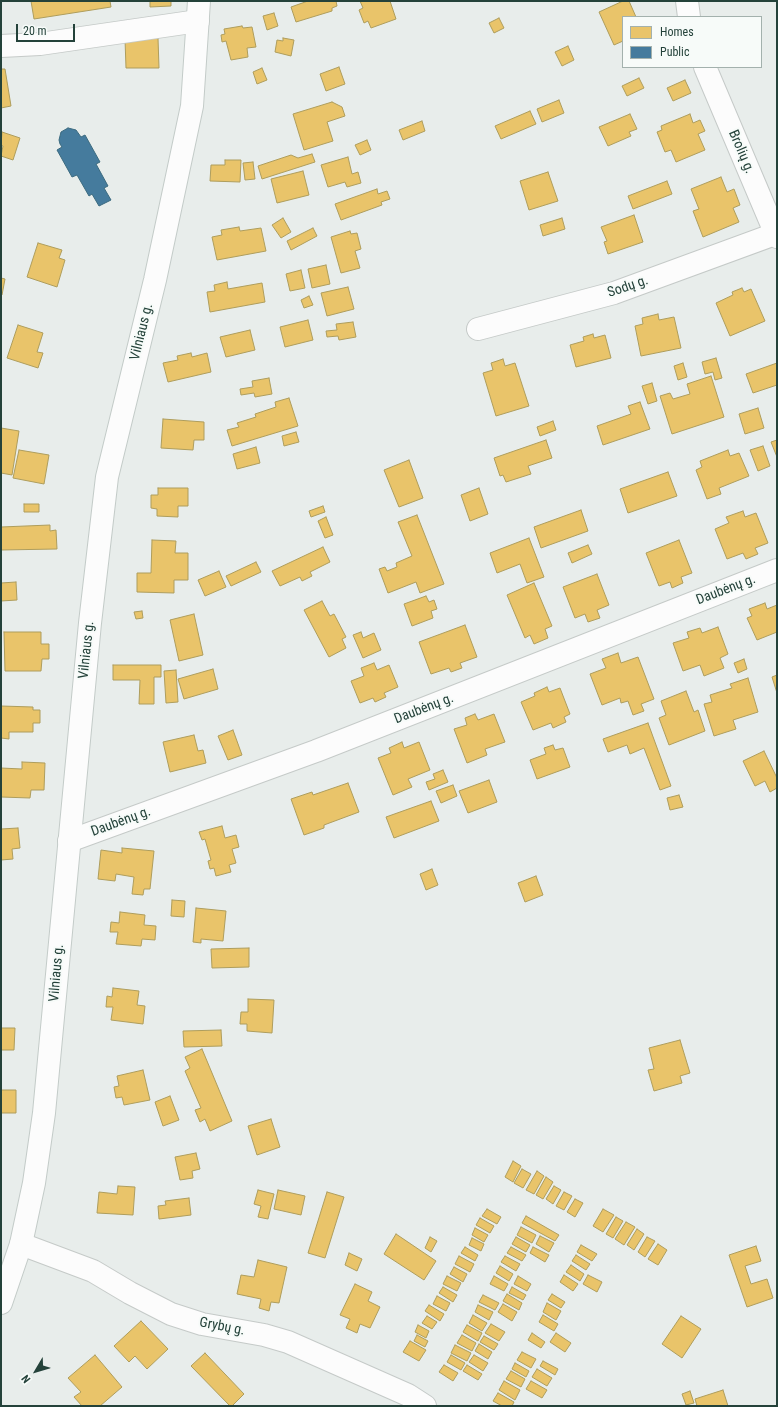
<!DOCTYPE html>
<meta charset="utf-8">
<style>
body{margin:0}
#map{position:relative;width:778px;height:1407px;overflow:hidden;background:#e8edeb;font-family:"Roboto Condensed",sans-serif}
canvas{display:block}
.frame{position:absolute;inset:0;border:2px solid #24423a;pointer-events:none}
.legend{position:absolute;left:622px;top:16px;width:140px;height:52px;box-sizing:border-box;background:#f7fbf9;border:1px solid #a3b1ad;margin:0;padding:5px 7px;list-style:none;font-size:12px;color:#24423a}
.legend li{display:flex;align-items:center;gap:8px;height:20px}
.legend b{width:20px;border:1px solid #a3b1ad}
.north{position:absolute;left:16px;top:1351px;width:40px;height:40px;-webkit-text-stroke:3px #f7fbf9;paint-order:stroke;rotate:232deg;font-size:11px;font-weight:700;line-height:16px;text-align:center;color:#24423a}
.north::after{content:'';display:block;margin:auto;width:14px;height:18px;background:#24423a;clip-path:polygon(50% 0,100% 100%,50% 72%,0 100%)}
.scale{position:absolute;left:16px;top:24px;width:59px;height:18px;box-sizing:border-box;border:2px solid #24423a;border-top:0;padding-left:5px;font-size:12px;line-height:14px;white-space:nowrap;color:#24423a;-webkit-text-stroke:3px #f7fbf9;paint-order:stroke}
</style>
<div id="map">
<canvas width="778" height="1407"></canvas>
<div class="frame"></div>
<ul class="legend">
<li><b style="height:11px;background:#e9c46a"></b>Homes</li>
<li><b style="height:11px;background:#457b9d"></b>Public</li>
</ul>
<div class="north">N</div>
<div class="scale">20 m</div>
</div>
<script>
const g = document.querySelector('canvas').getContext('2d');
g.lineJoin = 'round';
function paint(path, color) {
  g.fillStyle = color;
  g.fill(path, 'evenodd');
}
function poly(rows) {
  const path = new Path2D();
  for (const r of rows) {
    path.moveTo(r[0], r[1]);
    for (let i = 2; i < r.length; i += 2) path.lineTo(r[i], r[i + 1]);
  }
  return path;
}
function trace(path, color, width, dash) {
  g.strokeStyle = color;
  g.lineWidth = width;
  g.lineCap = dash ? 'butt' : 'round';
  g.setLineDash(dash || []);
  g.stroke(path);
}
function write(font, color, halo, rows, align = 'center') {
  g.font = font + ' "Roboto Condensed",sans-serif';
  g.lineWidth = 4;
  g.setLineDash([]);
  g.textBaseline = 'middle';
  g.strokeStyle = halo;
  g.fillStyle = color;
  for (const [text, x, y, turn = 0] of rows) {
    g.save();
    g.translate(x, y);
    g.rotate((+turn || 0) * Math.PI / 180);
    g.textAlign = isNaN(turn) ? turn : align;
    if (halo) g.strokeText(text, 0, 0);
    g.fillText(text, 0, 0);
    g.restore();
  }
}
const homes = poly([
 [31,1,110,1,111,7,34,19,31,1],
 [150,1,171,1,171,6,150,7,150,1],
 [308,1,336,1,337,6,332,8,332,11,296,22,291,7,308,1],
 [360,1,390,1,396,19,371,28,368,21,364,23,359,10,363,8,360,1],
 [623,1,629,1,636,17,623,17,623,41,614,45,599,12,623,1],
 [274,13,278,26,267,30,263,16,274,13],
 [499,18,504,28,494,33,489,23,499,18],
 [242,26,243,28,252,27,256,47,247,48,248,57,231,60,226,41,222,42,221,35,225,34,224,29,242,26],
 [158,38,159,68,126,68,125,39,158,38],
 [283,38,294,40,291,56,275,52,277,40,283,41,283,38],
 [568,46,574,60,562,66,555,52,568,46],
 [339,67,345,84,326,91,320,74,339,67],
 [262,68,267,80,257,84,253,72,262,68],
 [1,69,5,69,11,106,1,108,1,69],
 [639,78,644,88,627,96,622,86,639,78],
 [685,80,691,93,673,101,667,88,685,80],
 [559,100,564,113,542,122,537,109,559,100],
 [332,102,342,107,345,116,327,122,333,141,304,150,293,114,332,102],
 [530,111,536,124,501,139,495,126,530,111],
 [630,114,637,129,629,132,631,136,608,146,599,127,630,114],
 [690,114,693,123,700,120,705,131,698,134,705,150,676,162,671,150,665,152,657,132,662,130,661,126,690,114],
 [422,121,425,131,403,140,399,130,422,121],
 [2,132,20,138,13,160,1,156,3,146,1,145,2,132],
 [367,140,371,150,360,155,355,145,367,140],
 [312,154,315,162,262,179,258,166,291,155,298,158,312,154],
 [348,157,352,174,358,172,361,183,347,187,345,182,328,187,321,165,348,157],
 [225,160,241,160,240,182,210,181,211,165,225,165,225,160],
 [253,162,255,179,245,180,243,163,253,162],
 [303,171,309,195,277,203,271,179,303,171],
 [548,172,558,201,529,210,520,181,548,172],
 [721,177,727,192,734,189,740,205,733,208,739,222,703,237,693,211,699,209,691,189,721,177],
 [667,181,672,194,633,209,628,196,667,181],
 [377,189,378,194,387,191,390,199,381,202,382,205,341,220,335,204,377,189],
 [634,215,643,242,608,254,604,242,607,241,601,227,634,215],
 [283,218,291,232,281,238,272,225,283,218],
 [562,218,565,229,543,236,540,225,562,218],
 [239,227,240,231,261,228,266,251,217,260,212,237,222,235,221,230,239,227],
 [313,228,317,236,291,250,287,241,313,228],
 [350,231,351,234,357,233,361,249,355,251,360,268,341,273,331,237,350,231],
 [38,243,62,250,59,258,65,260,57,287,27,277,38,243],
 [326,265,330,284,312,288,308,269,326,265],
 [301,270,305,288,290,291,286,274,301,270],
 [1,278,5,279,2,295,1,295,1,278],
 [227,282,228,289,262,283,265,302,210,312,207,292,215,291,214,285,227,282],
 [348,287,354,309,327,316,321,293,348,287],
 [742,288,744,292,751,289,765,321,730,336,716,303,733,295,732,292,742,288],
 [309,296,313,305,304,308,301,300,309,296],
 [658,314,659,320,674,317,681,348,641,356,635,326,643,324,642,318,658,314],
 [308,320,313,340,285,347,280,327,308,320],
 [353,322,356,337,339,340,338,336,327,337,326,331,337,330,336,324,353,322],
 [18,325,43,333,37,352,43,353,38,368,7,358,18,325],
 [250,330,255,350,226,357,220,337,250,330],
 [593,334,594,338,605,335,611,358,576,367,570,345,584,341,583,337,593,334],
 [191,353,192,357,207,353,211,372,168,382,163,363,178,360,177,356,191,353],
 [716,358,722,378,715,380,713,372,705,374,702,362,716,358],
 [503,359,505,366,515,363,529,406,496,416,483,373,493,370,491,363,503,359],
 [683,363,687,377,678,380,674,366,683,363],
 [777,363,777,385,753,393,746,374,777,363],
 [711,376,724,417,672,434,660,396,670,393,673,399,690,394,687,384,711,376],
 [269,378,272,394,255,397,254,393,241,395,240,389,253,387,252,381,269,378],
 [652,383,657,401,648,404,642,386,652,383],
 [289,398,298,426,232,446,227,430,239,427,237,423,256,417,255,414,276,407,275,402,289,398],
 [640,402,650,429,603,445,597,426,631,414,628,406,640,402],
 [758,408,764,428,745,434,739,414,758,408],
 [163,419,204,422,204,440,194,440,193,450,161,448,163,419],
 [553,421,556,430,540,436,537,427,553,421],
 [1,428,19,431,12,475,1,473,1,428],
 [296,432,299,442,284,446,282,436,296,432],
 [546,440,552,458,528,466,531,474,506,482,503,475,500,476,494,458,546,440],
 [777,440,777,457,771,442,777,440],
 [763,446,770,466,758,471,750,450,763,446],
 [256,447,260,463,237,469,233,454,256,447],
 [19,450,49,455,44,484,13,478,19,450],
 [728,450,730,456,739,453,749,476,719,488,721,494,707,499,696,470,702,467,700,461,728,450],
 [409,460,423,498,399,507,384,470,409,460],
 [668,472,677,496,628,513,620,489,668,472],
 [158,488,188,488,188,506,178,506,178,517,157,516,157,509,151,508,151,495,158,495,158,488],
 [479,488,488,514,470,521,461,495,479,488],
 [24,504,39,504,39,512,24,512,24,504],
 [323,506,325,512,311,517,309,511,323,506],
 [581,510,588,531,541,548,534,527,581,510],
 [743,511,745,517,756,513,768,543,755,548,758,554,746,559,743,553,727,559,715,529,729,523,726,517,743,511],
 [417,515,444,584,420,593,416,582,388,593,379,569,385,567,387,571,397,567,396,563,412,556,398,522,417,515],
 [326,517,333,535,325,538,318,521,326,517],
 [1,523,1,527,50,525,50,531,56,530,57,549,1,550,1,523],
 [529,538,544,577,527,583,520,564,497,573,490,553,529,538],
 [152,540,176,541,175,553,188,553,188,580,174,580,174,593,137,592,137,573,151,573,152,540],
 [679,540,692,573,681,577,683,583,672,588,670,582,659,586,646,553,679,540],
 [588,545,592,554,572,563,568,553,588,545],
 [323,547,330,562,310,572,312,576,302,581,300,577,280,586,272,571,323,547],
 [256,562,261,572,231,586,226,576,256,562],
 [219,571,226,587,205,596,198,580,219,571],
 [597,574,609,605,597,610,600,618,588,622,585,614,575,618,563,587,597,574],
 [16,582,17,600,1,601,1,583,16,582],
 [534,583,552,626,545,629,548,638,534,644,530,635,525,638,507,595,534,583],
 [426,596,429,602,434,600,437,609,431,611,433,618,412,626,404,604,426,596],
 [322,601,330,616,334,614,346,637,342,639,346,648,329,657,304,610,322,601],
 [765,603,767,609,777,605,777,632,757,640,747,618,752,616,749,609,765,603],
 [142,611,143,618,136,619,134,612,142,611],
 [194,614,203,655,179,661,170,620,194,614],
 [465,625,477,657,460,663,462,668,451,672,449,668,431,674,419,642,465,625],
 [718,627,728,654,720,658,724,668,704,676,700,665,683,671,673,643,689,638,687,632,700,628,702,633,718,627],
 [4,632,41,632,41,644,49,644,49,659,42,659,41,671,5,671,4,632],
 [361,632,363,638,374,633,381,650,363,658,353,635,361,632],
 [618,653,621,663,638,657,654,699,641,704,644,711,633,715,628,701,621,703,620,698,602,705,590,674,606,668,602,659,618,653],
 [744,659,747,669,738,673,734,663,744,659],
 [374,663,377,670,389,665,398,687,384,693,386,697,375,702,373,698,360,703,351,681,364,676,361,668,374,663],
 [113,665,161,665,161,677,154,677,154,704,139,704,140,680,113,680,113,665],
 [213,669,218,689,184,699,178,679,213,669],
 [176,670,178,702,166,703,164,671,176,670],
 [777,675,777,693,772,677,777,675],
 [748,678,758,712,733,720,736,729,714,736,704,704,712,702,710,695,732,688,730,684,748,678],
 [547,687,549,692,560,688,570,714,564,717,566,722,553,728,551,723,533,730,521,702,535,696,534,693,547,687],
 [686,691,694,712,698,710,705,731,669,745,659,718,666,715,661,701,686,691],
 [1,706,33,707,33,710,40,710,40,723,33,723,33,732,9,732,9,739,1,738,1,706],
 [475,714,478,720,494,714,505,742,485,749,487,755,467,763,454,729,467,725,465,718,475,714],
 [648,723,671,786,660,790,644,748,630,754,627,745,608,752,603,739,648,723],
 [233,730,242,755,228,760,218,736,233,730],
 [194,735,198,751,203,750,206,763,170,772,163,742,194,735],
 [402,742,404,748,419,742,430,770,408,779,412,787,393,795,378,758,391,753,389,748,402,742],
 [553,745,555,750,563,748,570,767,537,779,530,760,546,754,544,748,553,745],
 [764,751,777,778,777,788,770,792,765,781,755,786,743,761,764,751],
 [22,762,45,763,44,790,31,790,30,798,1,797,1,768,22,769,22,762],
 [443,770,448,782,429,790,426,782,435,779,433,774,443,770],
 [489,780,497,802,468,813,459,791,489,780],
 [348,783,359,812,324,825,324,828,304,835,291,799,312,792,313,795,348,783],
 [453,785,457,796,441,803,436,791,453,785],
 [679,795,683,807,670,810,667,798,679,795],
 [431,801,439,821,394,838,386,817,431,801],
 [222,826,225,838,236,835,239,847,232,849,236,863,229,865,231,872,216,876,214,868,210,869,208,861,211,860,205,839,202,840,199,832,222,826],
 [18,828,20,848,12,849,13,859,1,860,1,829,18,828],
 [122,848,154,851,150,889,144,889,143,895,132,894,134,877,116,874,115,881,98,879,101,850,122,853,122,848],
 [432,869,438,885,426,890,420,874,432,869],
 [536,876,543,895,525,902,518,883,536,876],
 [172,900,185,901,184,917,171,916,172,900],
 [196,908,226,911,223,941,201,939,201,943,193,942,196,908],
 [120,912,145,915,144,925,156,926,155,940,142,939,141,946,116,944,118,932,110,932,111,922,119,923,120,912],
 [249,948,249,967,212,968,211,949,249,948],
 [113,988,139,991,137,1005,145,1006,143,1024,111,1020,113,1007,106,1007,107,996,112,997,113,988],
 [248,999,274,1000,272,1033,247,1031,247,1024,240,1024,241,1012,248,1012,248,999],
 [1,1028,15,1028,14,1050,1,1050,1,1028],
 [221,1030,222,1046,184,1047,183,1031,221,1030],
 [680,1040,690,1073,680,1076,682,1083,654,1091,648,1070,654,1069,649,1048,680,1040],
 [202,1049,232,1121,210,1131,205,1119,200,1122,195,1110,201,1108,185,1071,190,1068,185,1057,202,1049],
 [143,1070,150,1100,124,1105,122,1097,116,1098,114,1087,119,1086,117,1076,143,1070],
 [1,1090,16,1090,16,1113,1,1113,1,1090],
 [170,1096,179,1120,163,1126,155,1102,170,1096],
 [271,1119,280,1147,257,1155,248,1126,271,1119],
 [196,1153,200,1169,192,1171,193,1178,180,1180,175,1157,196,1153],
 [513,1161,521,1166,513,1182,505,1177,513,1161],
 [522,1169,531,1174,523,1188,514,1183,522,1169],
 [537,1171,544,1176,534,1194,526,1190,537,1171],
 [546,1177,553,1182,543,1199,536,1195,546,1177],
 [118,1186,135,1187,133,1215,97,1213,99,1192,117,1194,118,1186],
 [554,1186,561,1190,553,1204,546,1199,554,1186],
 [258,1190,274,1194,268,1219,258,1217,261,1206,254,1204,258,1190],
 [278,1190,305,1196,301,1215,274,1209,278,1190],
 [327,1192,344,1197,325,1258,308,1253,327,1192],
 [564,1192,572,1196,564,1210,556,1206,564,1192],
 [189,1198,191,1215,159,1219,158,1206,166,1205,165,1201,189,1198],
 [575,1199,583,1203,575,1217,567,1212,575,1199],
 [487,1209,501,1217,497,1224,482,1216,487,1209],
 [603,1209,614,1215,603,1232,593,1226,603,1209],
 [526,1216,559,1235,555,1241,522,1223,526,1216],
 [616,1217,623,1221,613,1238,606,1234,616,1217],
 [480,1218,494,1226,490,1233,476,1225,480,1218],
 [626,1222,635,1227,624,1245,615,1239,626,1222],
 [521,1227,536,1235,532,1243,517,1235,521,1227],
 [475,1228,488,1235,484,1242,472,1235,475,1228],
 [637,1229,644,1234,634,1250,627,1245,637,1229],
 [396,1234,436,1261,424,1280,384,1254,396,1234],
 [540,1236,554,1243,549,1252,536,1244,540,1236],
 [430,1237,437,1241,431,1252,425,1248,430,1237],
 [516,1237,530,1245,526,1252,512,1244,516,1237],
 [647,1237,655,1241,645,1257,638,1252,647,1237],
 [472,1238,484,1244,481,1251,469,1245,472,1238],
 [658,1244,667,1250,658,1265,648,1259,658,1244],
 [581,1245,597,1254,592,1261,577,1252,581,1245],
 [756,1246,761,1261,745,1266,751,1284,767,1279,773,1298,747,1307,729,1255,756,1246],
 [465,1247,478,1255,475,1261,461,1253,465,1247],
 [511,1247,526,1255,522,1261,507,1253,511,1247],
 [533,1247,549,1255,545,1262,530,1253,533,1247],
 [349,1253,362,1259,357,1271,345,1265,349,1253],
 [576,1255,590,1264,586,1270,572,1261,576,1255],
 [459,1256,474,1264,470,1272,455,1264,459,1256],
 [505,1256,520,1264,516,1271,501,1262,505,1256],
 [258,1260,287,1267,279,1303,271,1302,269,1311,259,1308,261,1299,237,1294,241,1275,254,1277,258,1260],
 [571,1265,584,1274,580,1281,566,1272,571,1265],
 [500,1266,513,1274,509,1281,496,1273,500,1266],
 [454,1267,467,1274,463,1282,450,1274,454,1267],
 [564,1275,578,1284,573,1291,560,1282,564,1275],
 [588,1275,602,1282,597,1292,583,1284,588,1275],
 [447,1276,461,1283,457,1291,443,1284,447,1276],
 [494,1276,508,1284,504,1291,490,1284,494,1276],
 [518,1276,531,1284,527,1291,514,1284,518,1276],
 [355,1284,372,1292,368,1301,380,1307,370,1328,360,1324,357,1333,346,1328,350,1319,340,1315,355,1284],
 [443,1287,457,1295,453,1302,439,1293,443,1287],
 [512,1287,526,1295,523,1300,509,1293,512,1287],
 [507,1294,522,1303,519,1310,503,1301,507,1294],
 [552,1294,565,1302,561,1308,548,1300,552,1294],
 [483,1295,499,1303,495,1310,479,1302,483,1295],
 [437,1296,450,1303,446,1311,433,1304,437,1296],
 [547,1303,561,1311,556,1320,543,1312,547,1303],
 [503,1304,517,1312,512,1321,498,1312,503,1304],
 [429,1305,444,1314,440,1321,425,1311,429,1305],
 [478,1305,493,1312,489,1320,475,1312,478,1305],
 [473,1315,487,1323,482,1331,469,1323,473,1315],
 [543,1315,558,1324,554,1331,539,1322,543,1315],
 [427,1316,437,1322,432,1329,422,1323,427,1316],
 [681,1316,701,1329,682,1358,662,1344,681,1316],
 [141,1321,168,1349,147,1369,135,1356,129,1362,114,1346,141,1321],
 [491,1324,505,1332,499,1341,485,1333,491,1324],
 [418,1325,429,1331,426,1338,415,1332,418,1325],
 [467,1325,482,1333,478,1341,463,1332,467,1325],
 [532,1333,545,1342,541,1348,528,1340,532,1333],
 [556,1333,571,1343,565,1352,550,1342,556,1333],
 [417,1335,428,1341,425,1347,414,1341,417,1335],
 [462,1335,476,1343,472,1351,457,1343,462,1335],
 [484,1336,498,1344,494,1350,480,1342,484,1336],
 [410,1341,426,1350,419,1361,403,1352,410,1341],
 [479,1344,492,1352,488,1359,475,1351,479,1344],
 [455,1345,471,1353,467,1361,451,1353,455,1345],
 [522,1352,536,1359,531,1368,517,1360,522,1352],
 [205,1353,244,1394,232,1406,230,1406,191,1366,205,1353],
 [95,1355,122,1387,100,1406,82,1406,74,1397,81,1392,68,1378,95,1355],
 [451,1355,465,1363,461,1370,447,1362,451,1355],
 [474,1355,488,1363,483,1371,469,1362,474,1355],
 [543,1361,558,1369,555,1375,540,1366,543,1361],
 [515,1363,529,1371,526,1377,512,1369,515,1363],
 [444,1365,458,1373,453,1381,439,1372,444,1365],
 [467,1365,482,1374,478,1380,463,1371,467,1365],
 [537,1369,552,1378,547,1386,532,1377,537,1369],
 [511,1371,525,1379,521,1387,506,1379,511,1371],
 [504,1381,520,1390,515,1400,499,1390,504,1381],
 [531,1381,547,1390,542,1398,526,1389,531,1381],
 [723,1390,728,1406,697,1406,695,1399,723,1390],
 [690,1391,694,1403,686,1405,682,1394,690,1391],
 [498,1393,514,1402,512,1406,502,1406,493,1401,498,1393]
]);
const public = poly([
 [68,128,76,130,81,137,85,135,100,162,96,164,108,186,104,188,111,200,99,206,92,194,89,196,77,175,72,177,57,150,62,147,60,144,59,140,61,132,68,128]
]);
const street = poly([
 [687,1,689,17],
 [1,46,40,44,198,21],
 [705,67,777,237],
 [478,329,614,293,775,234],
 [69,841,316,751,777,570],
 [21,1244,93,1271,130,1293,171,1314,202,1324,264,1335,288,1342,408,1395,425,1406]
]);
const secondary = poly([
 [1,1303,21,1244,34,1183,44,1113,90,623,107,477,155,280,192,106,199,1]
]);
const streetNames = [
 ["Brolių g.",741,152,67],
 ["Sodų g.",628,287,-19],
 ["Vilniaus g.",142,332,-76],
 ["Daubėnų g.",726,590,-21],
 ["Vilniaus g.",87,650,-84],
 ["Daubėnų g.",424,709,-21],
 ["Daubėnų g.",121,822,-20],
 ["Vilniaus g.",57,973,-85],
 ["Grybų g.",222,1327,11]
];
paint(homes, '#e9c46a');
trace(homes, '#ae9d5c', 1);
paint(public, '#457b9d');
trace(public, '#3b6a7f', 1);
trace(street, '#c5cac8', 24);
trace(secondary, '#c3cbc8', 24);
trace(street, '#fcfcfc', 22);
trace(secondary, '#fcfcfc', 22);
write('14px', '#24423a', '#f7fbf9', streetNames);
</script>
